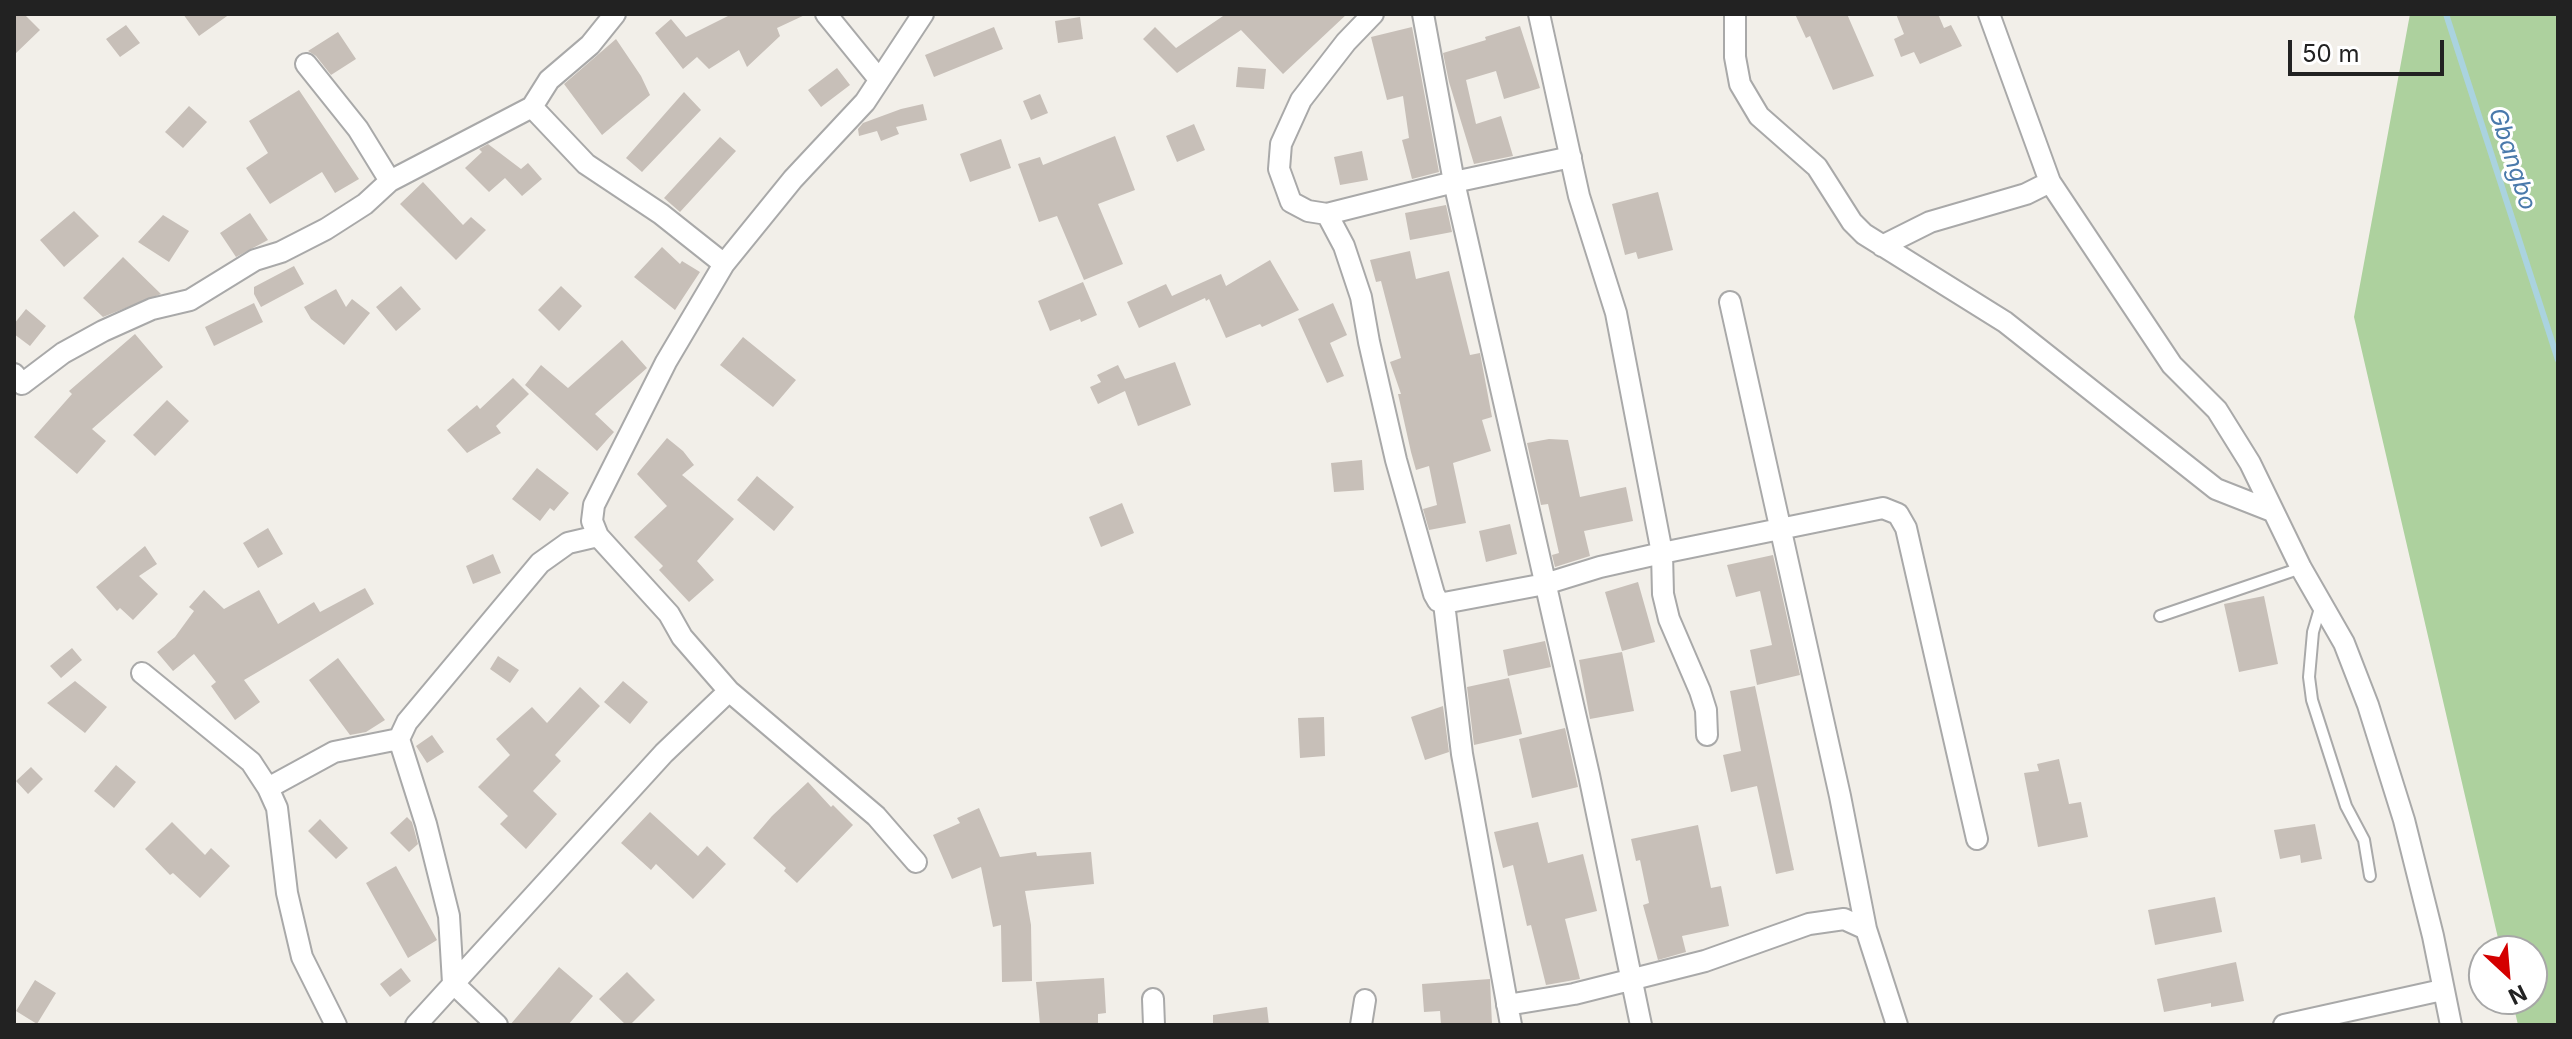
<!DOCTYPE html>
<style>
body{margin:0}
#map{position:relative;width:2572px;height:1039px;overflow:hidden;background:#f2efe9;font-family:Inter,sans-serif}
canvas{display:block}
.frame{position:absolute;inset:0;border:16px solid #222;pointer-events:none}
.north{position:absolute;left:2468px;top:935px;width:80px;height:80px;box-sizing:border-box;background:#fff;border:2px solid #a7a7a7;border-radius:50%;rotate:154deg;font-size:22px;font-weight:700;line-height:32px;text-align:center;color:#222}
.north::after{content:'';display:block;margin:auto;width:28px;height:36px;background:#d40000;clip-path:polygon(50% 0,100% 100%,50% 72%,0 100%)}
.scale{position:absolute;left:2288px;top:40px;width:156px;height:36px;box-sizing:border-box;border:4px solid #222;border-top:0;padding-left:10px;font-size:24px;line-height:28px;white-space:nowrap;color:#222;-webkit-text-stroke:6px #fff;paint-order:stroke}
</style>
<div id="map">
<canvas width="2572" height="1039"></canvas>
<div class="frame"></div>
<div class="north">N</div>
<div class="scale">50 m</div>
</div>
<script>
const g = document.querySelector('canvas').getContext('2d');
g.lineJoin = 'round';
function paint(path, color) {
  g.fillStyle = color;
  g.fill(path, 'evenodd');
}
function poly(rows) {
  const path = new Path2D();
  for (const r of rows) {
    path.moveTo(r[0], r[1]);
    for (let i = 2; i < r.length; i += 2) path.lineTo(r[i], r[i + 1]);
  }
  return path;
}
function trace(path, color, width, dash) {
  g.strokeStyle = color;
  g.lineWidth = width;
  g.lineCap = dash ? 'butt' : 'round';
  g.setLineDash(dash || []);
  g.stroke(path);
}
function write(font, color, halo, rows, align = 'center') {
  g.font = font + ' Inter,sans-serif';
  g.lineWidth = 6;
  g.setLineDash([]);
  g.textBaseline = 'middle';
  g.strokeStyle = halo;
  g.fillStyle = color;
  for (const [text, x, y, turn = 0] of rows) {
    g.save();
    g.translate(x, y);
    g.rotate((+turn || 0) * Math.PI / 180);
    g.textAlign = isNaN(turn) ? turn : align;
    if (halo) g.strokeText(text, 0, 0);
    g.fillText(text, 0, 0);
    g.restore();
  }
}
const forest = poly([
 [2410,14,2558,14,2558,1025,2518,1025,2512,999,2532,999,2532,951,2501,951,2354,317]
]);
const stream = poly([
 [2446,14,2558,360]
]);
const building = poly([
 [14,14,24,14,40,30,14,55],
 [183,14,230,14,199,36],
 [732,14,807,14,777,28,780,36,747,67,739,50,709,69,697,57,683,69,655,33,671,19,686,37],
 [1226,14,1347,14,1283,74,1241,30,1177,73,1143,39,1155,27,1176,48],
 [1795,14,1847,14,1874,76,1833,90,1810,36,1806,38],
 [1896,14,1938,14,1944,28,1951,25,1962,46,1920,64,1914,52,1901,57,1894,39,1904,34],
 [1080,17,1083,39,1058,43,1055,21],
 [126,25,140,43,120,57,106,39],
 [1520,26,1540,88,1504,99,1496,71,1466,80,1476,124,1501,116,1513,156,1474,164,1449,82,1443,53,1486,40,1485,37],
 [994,27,1003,49,934,77,925,55],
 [1412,27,1439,172,1412,179,1402,140,1409,138,1403,96,1387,100,1371,37],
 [338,32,356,59,331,75,316,56,308,51],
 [616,39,641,76,650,95,602,135,564,84],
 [1238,67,1266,69,1264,89,1236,87],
 [837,68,850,85,821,107,808,90],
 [299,90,359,179,335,193,322,172,270,204,246,168,268,153,249,121],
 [684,92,701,110,642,172,626,158],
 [1040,94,1048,113,1031,120,1023,101],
 [923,104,927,120,896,127,899,134,881,141,877,131,859,136,858,129,863,123,901,109],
 [189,106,207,122,183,148,165,132],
 [1194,124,1205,150,1177,162,1166,136],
 [1115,136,1135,190,1098,204,1123,264,1084,280,1057,216,1039,222,1018,164,1040,157,1043,165],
 [720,137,736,151,680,212,664,198],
 [1001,139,1011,168,970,182,960,154],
 [488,144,521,169,528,163,542,179,522,196,505,178,489,192,465,168,482,152,479,149],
 [1362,151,1368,180,1340,185,1334,157],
 [423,182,463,225,471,217,486,230,456,260,400,204],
 [1658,192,1673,250,1638,259,1636,252,1625,255,1612,204],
 [1446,205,1452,232,1410,240,1405,213],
 [74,211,99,236,64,267,40,240],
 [250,213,268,240,236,257,220,233],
 [163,215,189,231,169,262,138,242],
 [662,247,680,264,682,261,700,272,675,310,634,277],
 [1410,251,1416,279,1449,271,1470,355,1480,353,1492,417,1482,420,1491,451,1453,463,1466,523,1429,530,1423,509,1437,505,1429,466,1416,470,1411,452,1398,394,1401,394,1390,362,1401,358,1381,281,1376,282,1370,260],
 [123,257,161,294,103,317,83,298],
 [1270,260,1299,310,1262,327,1260,324,1226,338,1209,299,1206,301,1205,298,1139,328,1127,302,1166,284,1172,296,1221,274,1226,286],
 [294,266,304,284,261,307,254,294,254,287],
 [1083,282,1097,315,1081,322,1080,319,1050,331,1038,301],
 [401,286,421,309,396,331,376,307],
 [561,286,582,306,559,331,538,310],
 [336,289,346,307,352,299,370,313,344,345,311,319,304,307],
 [254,303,263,322,214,346,205,327],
 [1333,303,1347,335,1330,343,1344,376,1327,383,1298,319],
 [26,309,46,326,30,346,14,334,14,324],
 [135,334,163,367,92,429,106,441,77,474,34,437,72,394,69,391],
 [743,337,796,380,773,407,720,365],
 [622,340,647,368,595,414,614,432,597,451,525,385,541,365,568,388],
 [1175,362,1191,405,1138,426,1125,391,1098,404,1090,387,1101,382,1097,375,1118,365,1125,379],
 [513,378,529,394,496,426,501,433,467,453,447,430,477,405,480,409],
 [167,400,189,421,155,456,133,435],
 [667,438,683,451,694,465,682,475,734,519,697,561,714,580,689,602,659,570,663,566,634,537,667,506,637,474],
 [1549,439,1568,440,1580,497,1626,487,1633,521,1584,531,1590,556,1555,567,1552,555,1559,553,1548,504,1541,505,1527,443],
 [1362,460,1364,490,1334,492,1331,463],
 [537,468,569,493,554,511,550,508,540,521,512,499],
 [757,476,794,507,774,531,737,500],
 [1122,503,1134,533,1101,547,1089,517],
 [1510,524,1517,554,1486,562,1479,531],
 [268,528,283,554,258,568,243,543],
 [145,546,157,564,139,576,158,594,133,620,120,608,117,611,96,587],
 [493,554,501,573,473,584,466,566],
 [1773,555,1800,675,1757,685,1750,650,1772,645,1760,591,1736,597,1727,565],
 [1638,582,1655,642,1622,651,1605,592],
 [365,588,374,604,244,680,260,702,235,720,211,686,216,682,194,654,173,671,157,652,175,637,194,611,189,607,204,590,224,609,259,590,278,624,314,602,320,612],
 [2264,596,2278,664,2239,672,2224,604],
 [1545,641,1551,667,1508,676,1503,650],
 [72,648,82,660,61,678,50,666],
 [1622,652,1634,711,1590,719,1579,660],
 [498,656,519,670,510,683,490,669],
 [338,658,385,720,366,732,350,735,309,680],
 [1509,678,1522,734,1474,745,1467,687],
 [75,681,107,707,85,733,47,703],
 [623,681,648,702,630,724,604,702],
 [1755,686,1794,870,1776,874,1757,786,1731,792,1723,755,1741,751,1730,691],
 [580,687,600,706,555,755,561,761,533,791,557,814,526,849,500,824,508,816,478,787,510,755,496,739,532,707,547,723],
 [1443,706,1449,752,1425,760,1411,717],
 [1324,717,1325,756,1300,758,1298,718],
 [1565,728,1578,787,1532,798,1519,739],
 [432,735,444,752,427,763,416,746],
 [2059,759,2069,804,2081,802,2088,837,2038,847,2024,773,2039,771,2037,764],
 [116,765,136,782,114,808,94,791],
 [31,767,43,779,28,794,16,781],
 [808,782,831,807,833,805,853,825,797,883,784,871,786,868,753,838,772,816],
 [979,808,1000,857,1036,852,1037,856,1091,852,1094,884,1025,891,1031,925,1032,981,1002,982,1001,925,993,927,981,867,952,879,933,835,960,823,957,818],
 [650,812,698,856,707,846,726,864,693,899,656,864,651,870,621,843],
 [407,817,412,822,418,844,409,852,390,833],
 [320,819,348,848,336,859,308,831],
 [172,822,205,855,211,848,230,866,200,898,173,873,170,875,145,849],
 [1538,822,1548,863,1583,854,1597,911,1565,919,1580,979,1546,985,1531,925,1527,926,1513,865,1503,868,1494,832],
 [2315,824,2322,859,2301,863,2300,855,2280,859,2274,830],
 [1698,825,1711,888,1721,886,1729,926,1682,936,1686,952,1658,960,1643,905,1649,903,1640,860,1636,861,1631,839],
 [396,866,437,940,408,958,366,883],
 [2215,897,2222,932,2155,945,2148,910],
 [2236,962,2244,1001,2211,1007,2211,1003,2164,1012,2157,979],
 [559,967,593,996,568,1025,510,1025],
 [401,968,411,981,390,997,380,984],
 [627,972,655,1000,630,1025,626,1025,599,999],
 [1104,978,1106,1013,1098,1014,1098,1025,1040,1025,1036,982],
 [1490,979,1492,1025,1441,1025,1440,1011,1424,1012,1422,984],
 [35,980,56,993,37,1024,16,1011],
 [1267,1007,1269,1025,1213,1025,1213,1015]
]);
const service = poly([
 [2321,605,2313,632,2309,677,2312,700,2346,806,2364,840,2370,876],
 [2160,616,2301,568]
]);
const minor = poly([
 [826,14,878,78],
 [1373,14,1346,42,1301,100,1281,144,1279,169,1291,202,1308,211,1327,214,1454,182,1571,157],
 [1423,14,1454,182,1589,775,1641,1025],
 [1735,14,1735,57,1740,84,1759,116,1817,167,1852,222,1864,234,2005,322,2216,489,2272,511],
 [1989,14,2050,182,2172,365,2217,410,2250,463,2301,568,2344,643,2368,705,2404,820,2433,936,2451,1025],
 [306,64,358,129,390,181],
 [532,107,586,164,661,214,724,264],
 [1327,214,1344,246,1361,297,1369,342,1396,460,1434,594,1438,601,1444,603,1545,584,1600,567,1662,553,1616,313,1579,196,1539,14],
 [1882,246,1930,222,2026,194,2050,182],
 [1730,302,1840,796,1866,929],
 [14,374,22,384,63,353,103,331,152,309,190,300,255,260,281,252,326,229,365,204,390,181,532,107,549,80,590,45,615,14],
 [1444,603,1462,754,1511,1025],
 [142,673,251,762,268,788,277,808,287,893,302,957,336,1025],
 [729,691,876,816,916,862],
 [1707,735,1706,710,1700,691,1669,619,1663,594,1662,553,1883,508,1898,514,1906,528,1977,839],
 [268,788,334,752,399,739],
 [1153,999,1154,1025],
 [1507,1005,1574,994,1705,961,1809,924,1844,919,1866,929,1897,1025],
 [416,1025,664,753,729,691,682,637,669,614,598,536,592,521,594,505,666,362,724,264,793,179,865,102,923,14],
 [497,1025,453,983,449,916,426,824,399,739,407,722,540,563,568,543,598,536],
 [1361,1025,1365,1000],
 [2284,1025,2442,990]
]);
const waterNames = [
 ["Gbangbo",2512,159,72]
];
paint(forest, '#add19e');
trace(stream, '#aad3df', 6);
paint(building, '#c7bfb8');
trace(service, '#a9a9a9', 14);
trace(minor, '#a9a9a9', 24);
trace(service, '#fff', 10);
trace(minor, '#fff', 20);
write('italic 24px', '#4a7aab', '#fff', waterNames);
</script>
